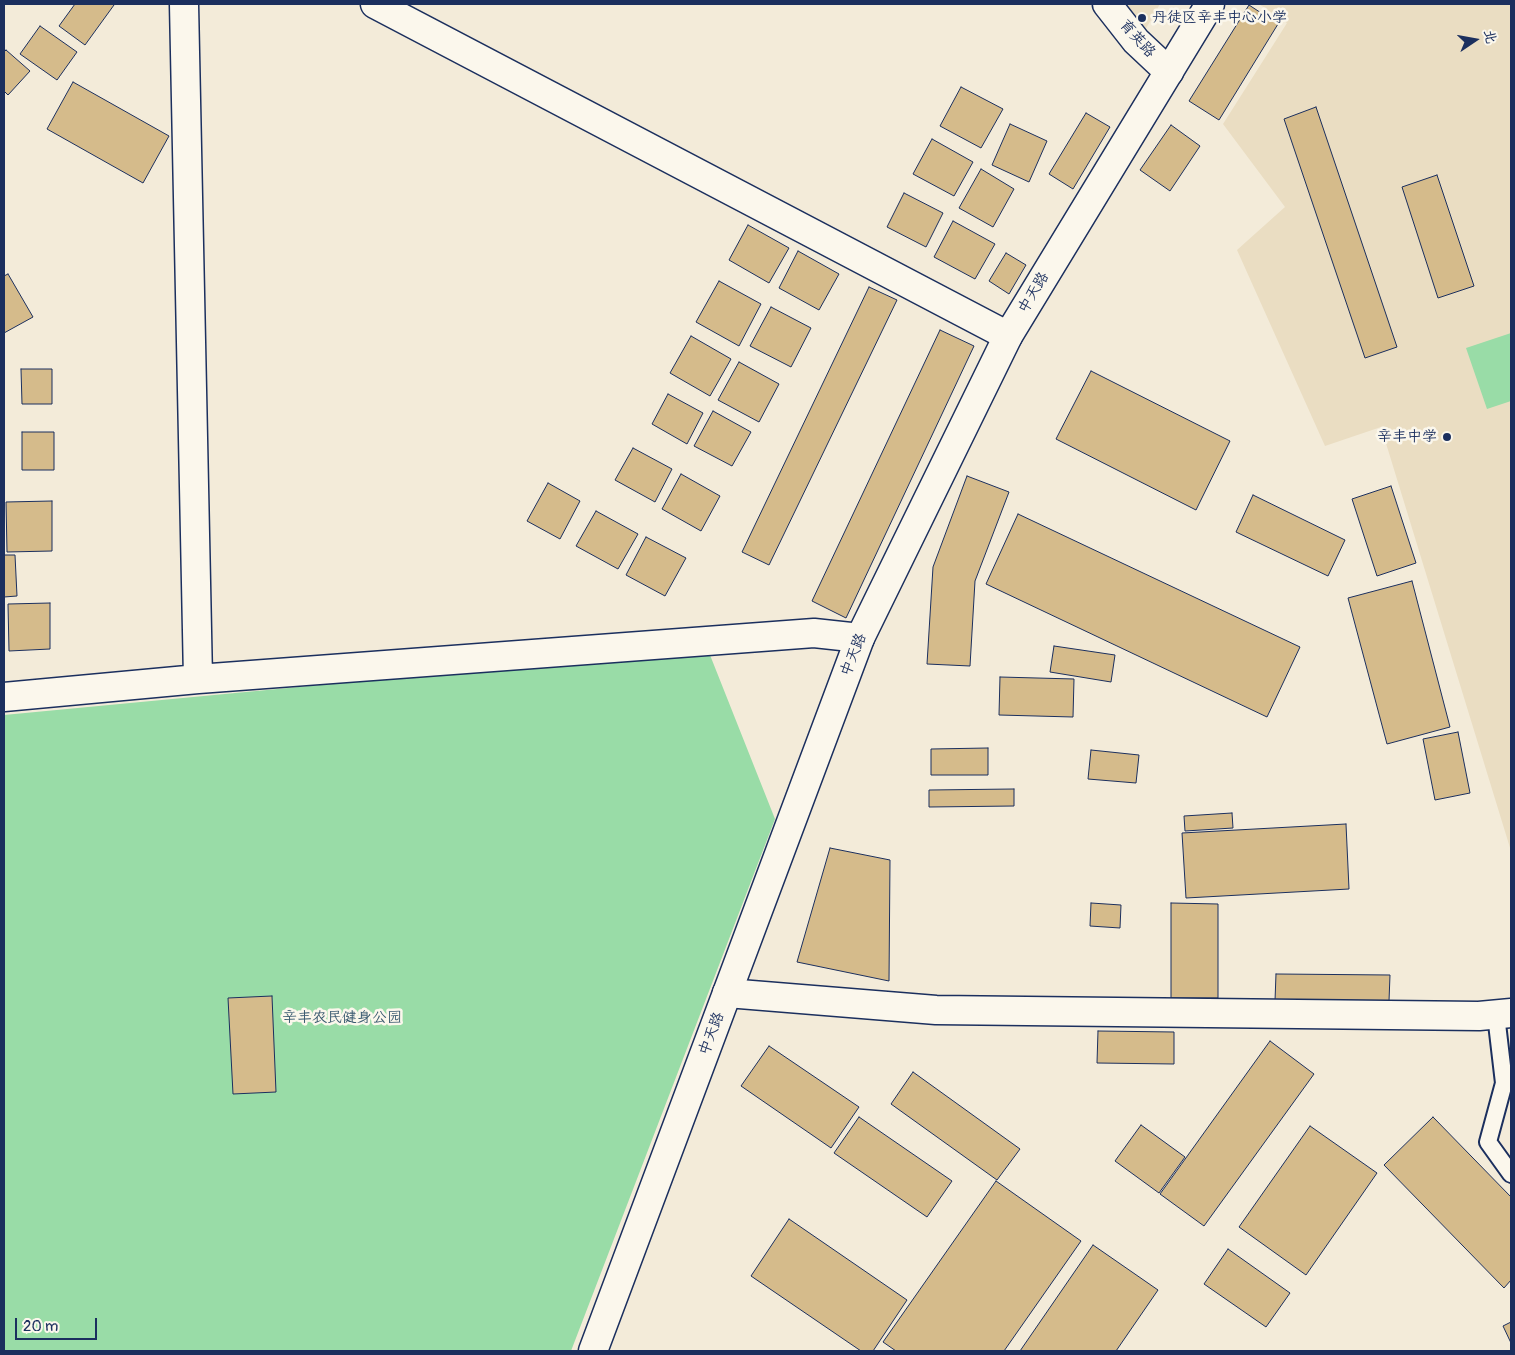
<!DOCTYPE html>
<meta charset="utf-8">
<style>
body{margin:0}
#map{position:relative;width:1515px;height:1355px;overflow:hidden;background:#f3ebd9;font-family:Pangolin,"LXGW WenKai TC",sans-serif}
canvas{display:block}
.frame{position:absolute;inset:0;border:5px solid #1b2f5e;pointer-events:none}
.north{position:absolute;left:1450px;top:15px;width:50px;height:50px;-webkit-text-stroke:4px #fbf7ec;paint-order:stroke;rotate:78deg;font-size:14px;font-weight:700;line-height:20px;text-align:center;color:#1b2f5e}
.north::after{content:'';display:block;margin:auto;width:18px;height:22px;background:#1b2f5e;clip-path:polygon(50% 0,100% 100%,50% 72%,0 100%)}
.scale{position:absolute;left:15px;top:1318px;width:82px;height:22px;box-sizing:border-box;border:2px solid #1b2f5e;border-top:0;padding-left:6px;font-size:15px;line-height:18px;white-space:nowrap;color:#1b2f5e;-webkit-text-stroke:4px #fbf7ec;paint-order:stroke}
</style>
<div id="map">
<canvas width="1515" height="1355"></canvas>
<div class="frame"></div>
<div class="north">北</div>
<div class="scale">20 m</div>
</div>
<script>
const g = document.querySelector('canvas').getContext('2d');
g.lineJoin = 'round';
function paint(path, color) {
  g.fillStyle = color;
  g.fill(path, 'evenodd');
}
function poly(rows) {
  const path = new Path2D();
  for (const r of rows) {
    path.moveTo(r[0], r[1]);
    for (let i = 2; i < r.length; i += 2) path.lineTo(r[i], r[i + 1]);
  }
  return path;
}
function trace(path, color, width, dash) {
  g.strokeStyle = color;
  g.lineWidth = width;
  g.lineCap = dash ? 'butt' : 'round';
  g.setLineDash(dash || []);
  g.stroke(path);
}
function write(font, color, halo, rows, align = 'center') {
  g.font = font + ' Pangolin,"LXGW WenKai TC",sans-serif';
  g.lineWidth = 5;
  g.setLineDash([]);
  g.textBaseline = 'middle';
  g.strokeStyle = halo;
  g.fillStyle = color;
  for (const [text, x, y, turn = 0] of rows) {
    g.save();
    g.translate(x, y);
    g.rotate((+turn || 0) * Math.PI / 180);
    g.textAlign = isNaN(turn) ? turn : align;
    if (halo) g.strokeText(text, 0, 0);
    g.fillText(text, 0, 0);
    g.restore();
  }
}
const built = poly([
 [1122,4,1160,4,1144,32],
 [1259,4,1511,4,1511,851,1381,427,1325,446,1237,250,1285,207,1223,124,1287,23]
]);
const green = poly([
 [1511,333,1511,401,1487,409,1466,348],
 [710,655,775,819,571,1351,4,1351,4,715,372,680]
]);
const building = poly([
 [75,4,112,4,114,5,85,45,59,26,75,4],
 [1249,5,1278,24,1219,120,1189,101,1249,5],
 [40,26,77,52,57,80,20,54,40,26],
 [6,50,30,71,8,95,4,91,4,52,6,50],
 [73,82,169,136,143,183,47,129,73,82],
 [961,87,1003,109,981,148,940,126,961,87],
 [1316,107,1397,347,1365,358,1284,119,1316,107],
 [1086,113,1110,127,1073,189,1049,174,1086,113],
 [1010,124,1047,141,1029,182,992,165,1010,124],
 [1171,125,1200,146,1170,191,1140,170,1171,125],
 [932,139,973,162,954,196,913,174,932,139],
 [981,169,1014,189,993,227,959,208,981,169],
 [1437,175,1474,286,1438,298,1402,187,1437,175],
 [904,193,943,213,926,247,887,227,904,193],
 [953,221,995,244,975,279,934,257,953,221],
 [748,225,789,248,769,283,729,260,748,225],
 [798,251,839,274,819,310,779,288,798,251],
 [1006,253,1026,265,1009,294,989,281,1006,253],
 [8,274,33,317,4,333,4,276,8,274],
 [719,281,761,304,739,346,696,322,719,281],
 [869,287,897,300,769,565,742,552,869,287],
 [771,307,811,328,791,367,750,346,771,307],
 [940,330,974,346,846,618,812,601,940,330],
 [691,336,731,359,710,396,670,373,691,336],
 [739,362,779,384,759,422,718,400,739,362],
 [21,369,52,369,52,404,22,404,21,369],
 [1091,371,1230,441,1196,510,1056,439,1091,371],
 [668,394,703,413,687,444,652,424,668,394],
 [713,411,751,432,732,466,694,446,713,411],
 [22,432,54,432,54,470,22,470,22,432],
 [633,448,672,469,655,502,615,480,633,448],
 [681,474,720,496,701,531,662,509,681,474],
 [967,476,1009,492,975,581,970,666,927,664,933,567,967,476],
 [548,483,580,501,560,539,527,521,548,483],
 [1391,486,1416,563,1377,576,1352,499,1391,486],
 [1253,495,1345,540,1328,576,1236,532,1253,495],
 [52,501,52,551,7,552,6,502,52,501],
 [596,511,638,534,618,569,576,546,596,511],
 [1018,514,1300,647,1267,717,986,584,1018,514],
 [646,537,686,558,665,596,626,575,646,537],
 [4,555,15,555,17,596,4,597,4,555],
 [1412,581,1450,727,1387,744,1348,598,1412,581],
 [50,603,50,649,9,651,8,604,50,603],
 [1054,646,1115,655,1111,682,1050,672,1054,646],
 [1000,677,1074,679,1073,717,999,715,1000,677],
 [1458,732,1470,793,1435,800,1423,739,1458,732],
 [988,748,988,775,931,775,931,749,988,748],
 [1091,750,1139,755,1136,783,1088,779,1091,750],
 [1014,789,1014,806,929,807,929,790,1014,789],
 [1232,813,1233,828,1185,831,1184,816,1232,813],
 [1346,824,1349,889,1186,898,1182,833,1346,824],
 [830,848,890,860,889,981,797,962,830,848],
 [1091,903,1121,905,1120,928,1090,926,1091,903],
 [1171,903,1218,904,1218,998,1171,998,1171,903],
 [1276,974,1390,975,1389,1001,1275,1001,1276,974],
 [272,996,276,1092,233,1094,228,998,272,996],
 [1098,1031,1174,1032,1174,1064,1097,1063,1098,1031],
 [1270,1041,1314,1074,1204,1226,1160,1194,1270,1041],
 [769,1046,859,1107,831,1148,741,1086,769,1046],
 [913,1072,1020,1149,997,1180,891,1104,913,1072],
 [859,1117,952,1181,927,1217,834,1153,859,1117],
 [1433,1117,1511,1197,1511,1280,1504,1288,1384,1165,1433,1117],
 [1141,1125,1185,1157,1159,1193,1115,1161,1141,1125],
 [1310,1126,1377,1173,1306,1275,1239,1227,1310,1126],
 [996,1181,1081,1241,1004,1351,896,1351,883,1342,996,1181],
 [789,1219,907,1300,873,1351,861,1351,751,1276,789,1219],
 [1093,1245,1158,1290,1116,1351,1020,1351,1093,1245],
 [1228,1249,1290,1293,1266,1327,1204,1284,1228,1249],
 [1511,1322,1511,1343,1503,1326,1511,1322]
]);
const service = poly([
 [1496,1015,1504,1083,1488,1142,1511,1174]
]);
const minor = poly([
 [184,4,198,679],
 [375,4,1008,336],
 [1107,4,1136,41,1169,72],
 [4,697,198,679,814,633,860,638],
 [727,993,936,1010,1479,1016,1511,1013]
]);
const secondary = poly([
 [593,1351,860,638,1008,336,1210,4]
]);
const markers = [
 [1142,18,5,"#1b2f5e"],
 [1447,437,5,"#1b2f5e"]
];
const poiNames = [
 ["丹徒区辛丰中心小学",1152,18],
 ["辛丰中学",1437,437,"right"]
];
const streetNames = [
 ["育英路",1137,39,48],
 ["中天路",1034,293,-59],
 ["中天路",854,655,-68],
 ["中天路",712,1034,-69]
];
const parkNames = [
 ["辛丰农民健身公园",342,1018]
];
paint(built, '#eaddc2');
paint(green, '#99dca7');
paint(building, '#d5bb8b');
trace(building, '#1b2f5e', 1);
trace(service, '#1b2f5e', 20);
trace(minor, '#1b2f5e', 31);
trace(secondary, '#1b2f5e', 31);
trace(service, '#fbf7ec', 16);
trace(minor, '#fbf7ec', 28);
trace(secondary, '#fbf7ec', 28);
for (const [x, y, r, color] of markers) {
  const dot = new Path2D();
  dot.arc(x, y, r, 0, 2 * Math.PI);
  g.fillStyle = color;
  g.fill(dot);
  trace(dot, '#fbf7ec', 2);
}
write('15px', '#1b2f5e', '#fbf7ec', poiNames, 'left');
write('15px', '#1b2f5e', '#fbf7ec', streetNames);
write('15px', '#3a5a70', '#fbf7ec', parkNames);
</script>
